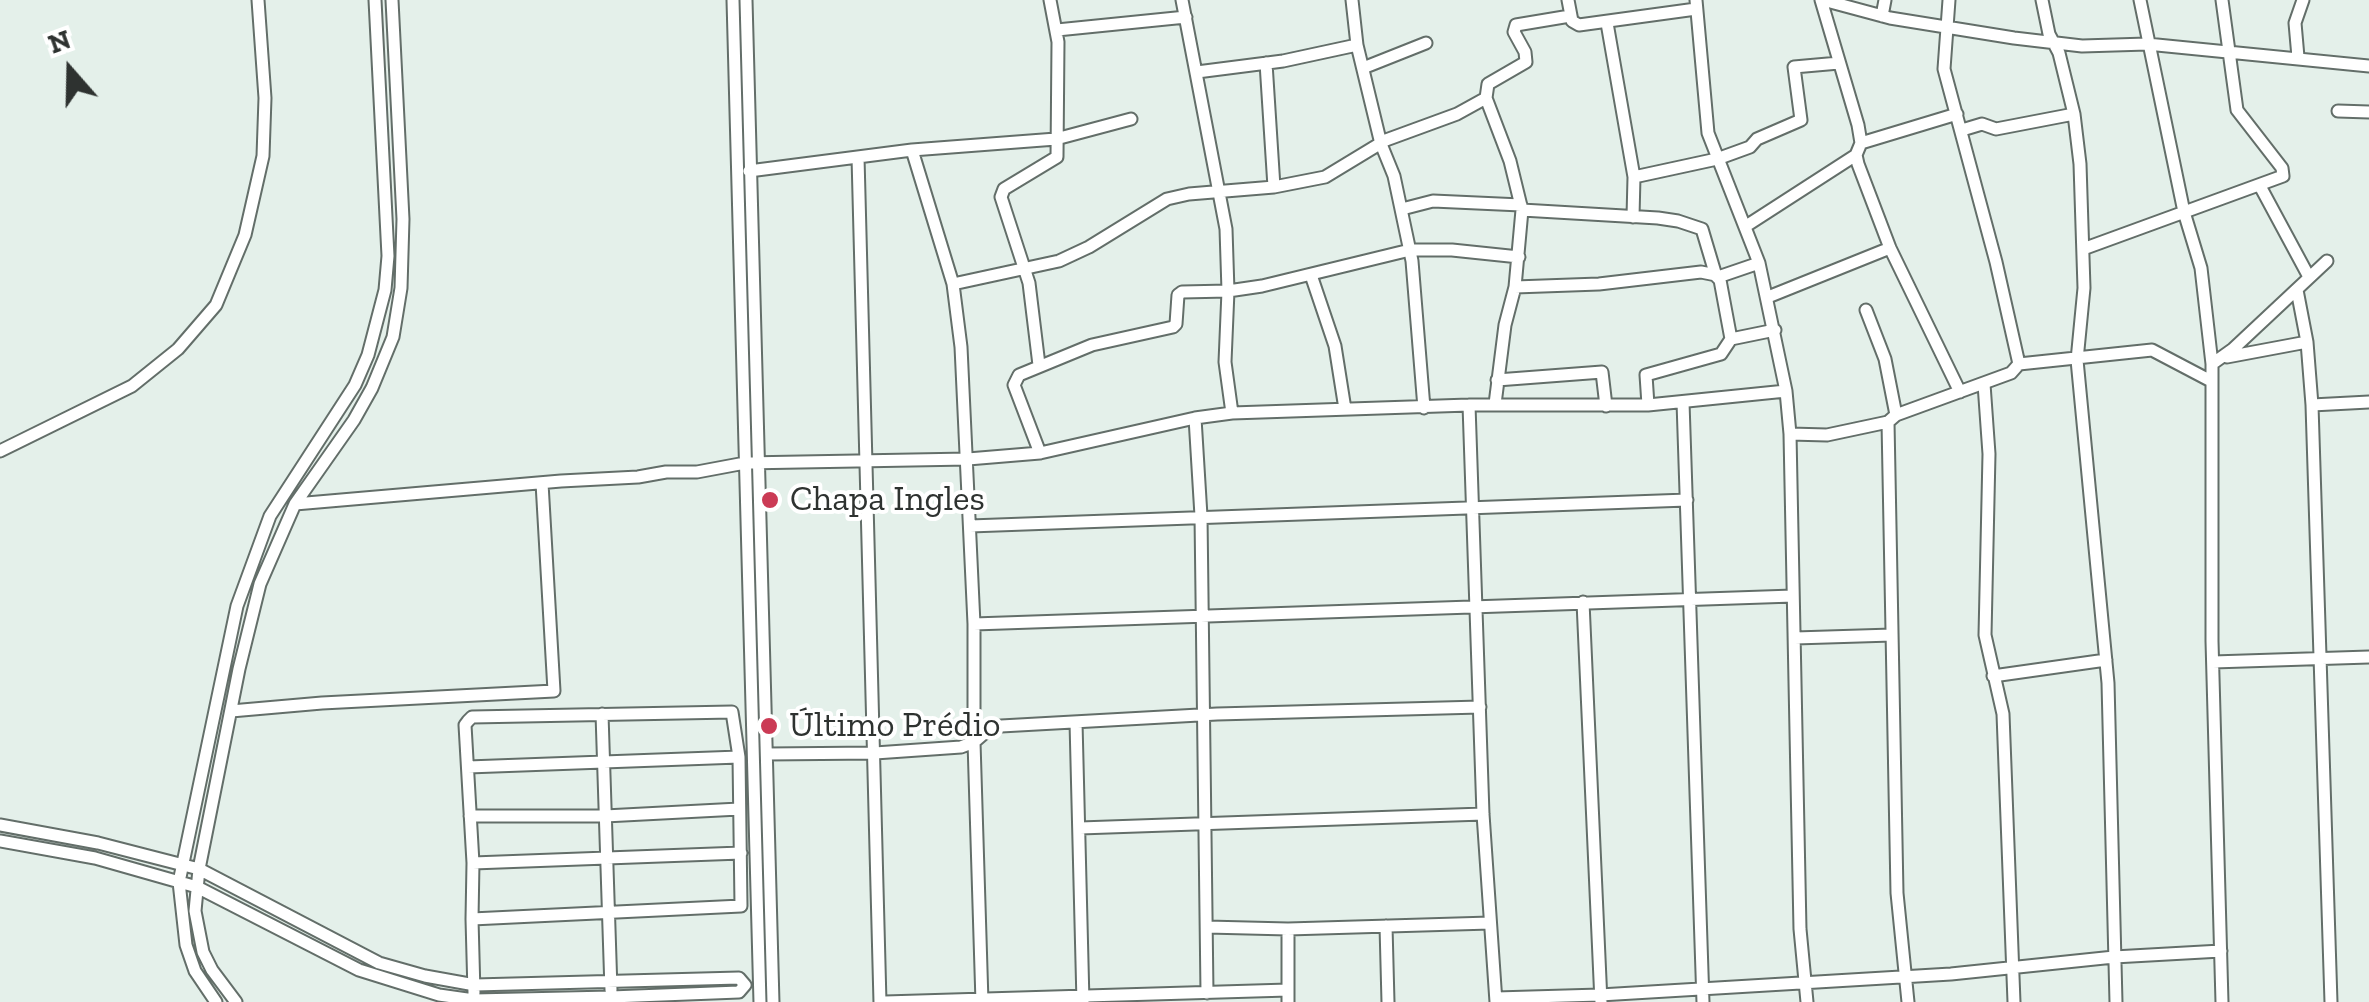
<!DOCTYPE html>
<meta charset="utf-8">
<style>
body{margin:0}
#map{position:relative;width:2369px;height:1002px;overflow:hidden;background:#e4f0ea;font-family:"Zilla Slab",serif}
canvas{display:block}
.north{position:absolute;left:20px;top:20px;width:100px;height:100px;-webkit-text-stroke:8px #fff;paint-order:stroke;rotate:340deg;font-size:28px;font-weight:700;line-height:40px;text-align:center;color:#2e3230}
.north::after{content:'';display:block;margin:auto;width:35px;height:45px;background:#2e3230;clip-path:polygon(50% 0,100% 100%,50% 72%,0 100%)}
</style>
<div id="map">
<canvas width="2369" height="1002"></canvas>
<div class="north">N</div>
</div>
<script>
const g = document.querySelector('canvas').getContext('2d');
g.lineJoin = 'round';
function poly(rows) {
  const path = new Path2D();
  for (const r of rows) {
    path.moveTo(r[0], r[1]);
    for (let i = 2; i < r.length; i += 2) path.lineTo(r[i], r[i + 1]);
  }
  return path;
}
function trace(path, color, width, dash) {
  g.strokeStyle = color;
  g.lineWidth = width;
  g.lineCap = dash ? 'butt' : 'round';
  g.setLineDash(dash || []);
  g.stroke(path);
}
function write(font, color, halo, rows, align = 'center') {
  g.font = font + ' "Zilla Slab",serif';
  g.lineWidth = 8;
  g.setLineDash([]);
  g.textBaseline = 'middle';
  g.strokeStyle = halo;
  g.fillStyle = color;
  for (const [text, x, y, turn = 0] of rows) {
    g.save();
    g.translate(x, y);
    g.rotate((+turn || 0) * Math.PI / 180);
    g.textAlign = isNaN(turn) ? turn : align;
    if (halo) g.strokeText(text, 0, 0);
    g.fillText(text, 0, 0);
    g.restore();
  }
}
const street = poly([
 [733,0,760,1002],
 [746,0,773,1002],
 [1182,0,1226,229,1228,291,1225,362,1232,413],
 [1352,0,1357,45,1381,144,1394,176,1412,261,1424,408],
 [1568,0,1572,21,1579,25,1696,9],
 [1696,0,1708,133,1759,263,1786,391,1790,434,1800,929,1807,1002],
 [1821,0,1858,125,1861,143,1856,155,1858,164,1890,248,1960,392],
 [1823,0,1890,18,2014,38,2082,46,2147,44,2369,66],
 [1949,0,1944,69,1996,262,2019,364],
 [2042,0,2049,34,2059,53,2074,114,2080,164,2084,288,2077,360,2108,683,2116,1002],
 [2140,0,2184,212,2201,268,2212,364,2212,641,2222,1002],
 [1882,16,1885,0],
 [1607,23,1634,177,1633,217],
 [1057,30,1186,17],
 [2298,57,2295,23,2303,0],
 [1266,63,1274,187],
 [1363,68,1426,43],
 [1197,72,1283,61,1357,45],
 [1486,98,1510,161,1522,210,1515,287,1505,325,1495,404],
 [2338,111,2369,112],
 [1962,130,1982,124,1996,129,2074,114],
 [1861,143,1957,114],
 [912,150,953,284,961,347,974,624,974,742,982,1002],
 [858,157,880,1002],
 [749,171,912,150,1056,139,1131,119],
 [1634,177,1717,159,1750,147,1757,139,1801,120,1794,67,1839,63],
 [2260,186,2309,277],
 [1402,209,1433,201,1521,205],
 [1522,210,1658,218,1678,221,1702,229,1716,276,1720,280,1731,339,1721,354,1646,375,1648,405],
 [1746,226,1856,155],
 [2083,249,2283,176,2282,168,2237,110,2222,0],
 [1311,275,1335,346,1345,409],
 [953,284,1059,261,1089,247,1167,199,1189,194,1274,187,1325,177,1386,140,1457,114,1486,98,1488,84,1526,62,1525,52,1514,32,1516,25,1570,16],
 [1515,287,1599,284,1701,272,1721,276,1759,263],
 [2297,290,2307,342,2312,405,2331,1002],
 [1768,297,1890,248],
 [1866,310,1885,359,1896,415],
 [1731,339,1775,330],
 [2227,357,2307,342],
 [2212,364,2233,349,2327,261],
 [1039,365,1029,283,1001,197,1004,189,1057,157,1058,42,1050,0],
 [1497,380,1602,372,1606,406],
 [1984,384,1989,454,1985,635,2003,714,2014,1002],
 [1683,402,1703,1002],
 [1469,405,1483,814,1496,1002],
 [2312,405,2369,402],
 [1195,418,1201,516,1207,993],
 [1888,422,1897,893,1908,1002],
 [1790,434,1827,435,1888,422,1896,415,2011,373,2019,364,2152,350,2211,381],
 [0,451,132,386,178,349,216,305,245,235,263,156,265,98,258,0],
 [1040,453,1014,385,1019,375,1092,345,1173,327,1176,324,1178,295,1182,292,1228,291,1262,286,1410,250,1452,250,1519,257],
 [295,504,561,481,638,477,666,472,697,472,745,463,968,459,1040,453,1195,418,1232,413,1469,405,1648,405,1786,391],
 [970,526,1687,500],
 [1583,602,1601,1002],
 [974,624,1793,596],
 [1795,638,1892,635],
 [2213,662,2369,657],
 [1993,676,2106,660],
 [231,711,322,703,554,691,542,483],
 [602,714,611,990],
 [1076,722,1083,1002],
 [767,754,875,753,961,747,974,742,988,730,1001,726,1217,714,1480,707],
 [468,767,739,757],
 [470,816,605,816,739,809],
 [0,825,98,843,199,869,379,963,425,976,475,985,739,978,745,985,739,992,611,997,474,1000,439,995,359,970,197,887,95,858,0,841],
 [1080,828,1483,814],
 [473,863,741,853],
 [472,919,741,906,739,757,732,712,472,717,468,721,465,725,473,863,472,919,474,993],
 [1386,926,1388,1002],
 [1207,927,1288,929,1490,923],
 [1288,929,1288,1002],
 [1496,998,1600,995,1951,974,2114,957,2221,951],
 [216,1002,195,971,186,945,179,882,237,606,270,516,355,385,368,355,385,290,388,256,375,0],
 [236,1002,212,970,203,952,195,911,199,869,239,669,260,584,295,504,354,420,372,388,393,337,401,288,403,219,392,0],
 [885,1002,1288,990]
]);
const markers = [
 [770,500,10,"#cb3b55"],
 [769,726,10,"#cb3b55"]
];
const poiNames = [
 ["Chapa Ingles",790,500],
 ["Último Prédio",789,726]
];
trace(street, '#636e69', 15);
trace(street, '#fff', 11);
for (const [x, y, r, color] of markers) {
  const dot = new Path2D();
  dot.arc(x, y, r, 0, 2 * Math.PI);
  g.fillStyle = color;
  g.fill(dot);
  trace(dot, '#fff', 4);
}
write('35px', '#2e3230', '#fff', poiNames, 'left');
</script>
